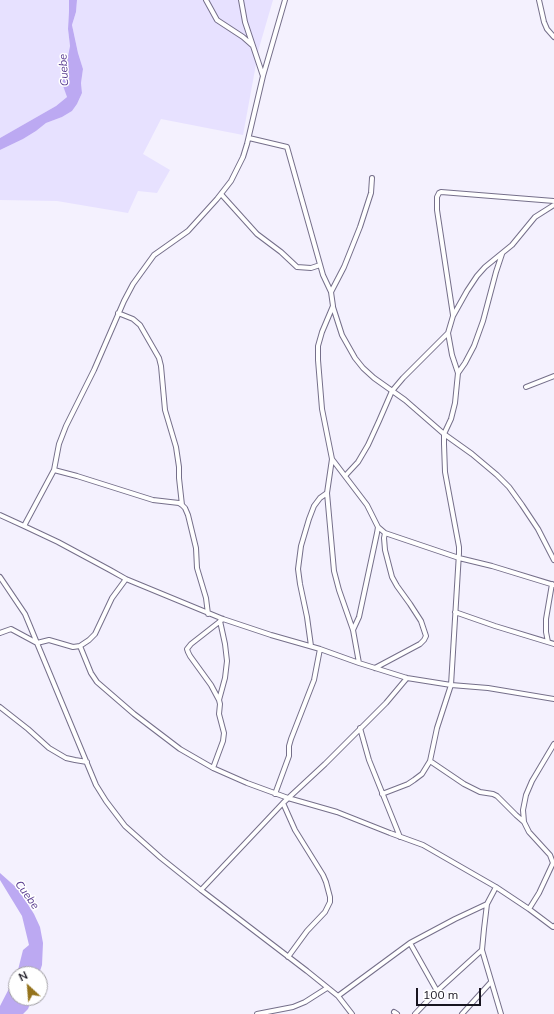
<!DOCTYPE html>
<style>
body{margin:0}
#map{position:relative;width:554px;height:1014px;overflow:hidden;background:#f4f1fe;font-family:Mulish,sans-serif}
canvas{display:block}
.north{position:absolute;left:8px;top:966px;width:40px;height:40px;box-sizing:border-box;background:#fff;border:1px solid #a3a1a6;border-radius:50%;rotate:334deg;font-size:11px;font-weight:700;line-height:16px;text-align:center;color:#181520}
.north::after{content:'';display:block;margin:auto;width:14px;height:18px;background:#95731c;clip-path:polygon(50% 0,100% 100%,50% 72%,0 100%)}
.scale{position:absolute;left:416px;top:988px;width:65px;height:18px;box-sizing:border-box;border:2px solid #181520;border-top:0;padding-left:5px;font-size:12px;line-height:14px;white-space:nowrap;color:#181520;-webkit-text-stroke:3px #fff;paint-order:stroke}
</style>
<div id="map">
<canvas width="554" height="1014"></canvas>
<div class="north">N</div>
<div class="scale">100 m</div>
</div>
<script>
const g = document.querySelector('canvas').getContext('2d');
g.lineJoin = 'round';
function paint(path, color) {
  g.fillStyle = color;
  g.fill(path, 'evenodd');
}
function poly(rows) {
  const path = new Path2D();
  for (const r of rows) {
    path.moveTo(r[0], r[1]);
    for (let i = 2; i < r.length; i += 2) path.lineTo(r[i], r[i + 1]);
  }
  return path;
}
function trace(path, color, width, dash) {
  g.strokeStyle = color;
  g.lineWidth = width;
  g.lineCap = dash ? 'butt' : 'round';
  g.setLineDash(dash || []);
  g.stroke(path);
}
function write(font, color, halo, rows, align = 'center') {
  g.font = font + ' Mulish,sans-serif';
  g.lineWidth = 3;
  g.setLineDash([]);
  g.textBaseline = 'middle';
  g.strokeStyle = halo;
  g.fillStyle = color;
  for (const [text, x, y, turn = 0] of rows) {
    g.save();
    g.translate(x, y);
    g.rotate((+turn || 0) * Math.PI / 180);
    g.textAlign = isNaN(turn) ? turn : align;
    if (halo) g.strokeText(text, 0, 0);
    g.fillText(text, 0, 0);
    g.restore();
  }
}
const green = poly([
 [0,0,69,0,69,11,68,29,70,46,68,56,64,69,65,89,67,97,56,106,0,138],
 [77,0,273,0,259,48,243,135,161,119,143,154,170,170,157,193,138,191,128,213,57,201,0,200,0,150,23,139,36,131,46,123,62,117,72,111,77,104,82,93,81,83,83,69,78,53,72,25,76,12]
]);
const water = poly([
 [69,0,77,0,76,12,72,25,78,53,83,69,81,83,82,93,77,104,72,111,62,117,46,123,36,131,23,139,0,150,0,138,56,106,67,97,61,80,68,56,70,46,68,29,69,11],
 [0,873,18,889,34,914,40,927,43,943,42,965,39,974,17,974,23,950,29,945,22,916,0,880],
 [16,975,16,998,29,998,30,1001,30,1004,28,1009,23,1014,0,1014,0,1006]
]);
const minor = poly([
 [206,0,217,20,243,37,252,45],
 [241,0,245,22,263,76],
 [539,0,544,22,547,29,554,37],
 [249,138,287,147,323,275,331,292],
 [221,194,257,234,281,252,297,267,311,268,320,265],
 [333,307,342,335,355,358,363,368,374,378,405,400,444,434,472,454,497,475,509,487,522,505,538,529,554,560],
 [118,313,133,319,140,325,159,358,161,366,165,410,176,447,179,467,179,478,182,505,185,508,188,515,196,548,197,568,206,598,208,614],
 [453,315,437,210,437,197,439,193,441,192,554,201],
 [458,373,465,363,474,346,483,321,496,272,502,254],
 [526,387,554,376],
 [332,459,367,505,378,527,385,533,459,558,492,566,554,585],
 [54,470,77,476,153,500,179,503,182,505],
 [345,476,358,462,368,445,379,421,392,391,403,378,448,333,453,316,467,291,477,276,485,267,512,245,535,217,554,205],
 [327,493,334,571,339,590,353,630,359,663],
 [0,515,24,526,58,542,110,570,126,579,223,619,271,635,320,649,359,663,407,678,451,685,488,688,554,699],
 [24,526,54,470,59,444,66,426,94,370,124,301,133,284,154,255,188,231,217,199,231,181,243,157,247,144,263,76,285,0],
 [0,577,25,614,30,626,37,643,96,785,106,801,125,826,161,858,201,890,307,971,338,996,352,1014],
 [455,612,495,626,554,644],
 [353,630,359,617,377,533,378,527],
 [0,633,11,629,37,643,49,640,73,647,80,646,89,640,95,634,112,598,126,579],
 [548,642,546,632,546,619,552,584],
 [80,646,91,673,97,682,134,714,180,749,213,768,247,783,288,798,337,812,390,833,423,845,496,887,529,909,553,927,554,926],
 [311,646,307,617,300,584,298,569,301,546,309,519,314,506,320,498,327,493,332,459,322,409,318,360,318,346,322,332,333,306,331,292,344,267,360,227,371,193,372,178],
 [375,668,420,644,424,640,426,636,421,621,410,604,397,586,392,577,385,550,384,538,385,533],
 [219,700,225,678,227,661,225,644,220,621],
 [0,707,28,729,49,748,66,758,75,760,87,762],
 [360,728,369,760,400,837],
 [430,761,464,784,480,792,493,794,497,796,516,815,524,822],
 [213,768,223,741,224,733,219,714,220,704,219,700,211,685,190,656,188,652,187,649,191,644,223,619],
 [275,794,289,756,289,746,291,739,314,680,320,649],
 [382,794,408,784,414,780,422,774,430,761,437,728,451,685,459,553,459,547,445,472,444,444,444,434,451,419,455,403,458,373,452,355,448,333],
 [496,887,487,904,484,929,482,950,501,1014],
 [201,890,283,803],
 [529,909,539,893,553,863,550,855,529,832,524,822,523,810,526,795,532,781,554,744],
 [288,957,307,931,325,912,330,902,330,897,326,882,323,875,295,830,283,803,325,764,386,703,407,678],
 [437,991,410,943,455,919,487,904],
 [338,996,410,943],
 [394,1012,397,1014],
 [257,1014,293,1007,305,1002,327,988],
 [415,1014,437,991,482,950],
 [462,1014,491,982]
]);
const waterNames = [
 ["Cuebe",64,70,-93],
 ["Cuebe",27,895,54]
];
paint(green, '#e7e1ff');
paint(water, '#bca9f2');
trace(minor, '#756f8a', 6);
trace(minor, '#fff', 4);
write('italic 11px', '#56398e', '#fff', waterNames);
</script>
